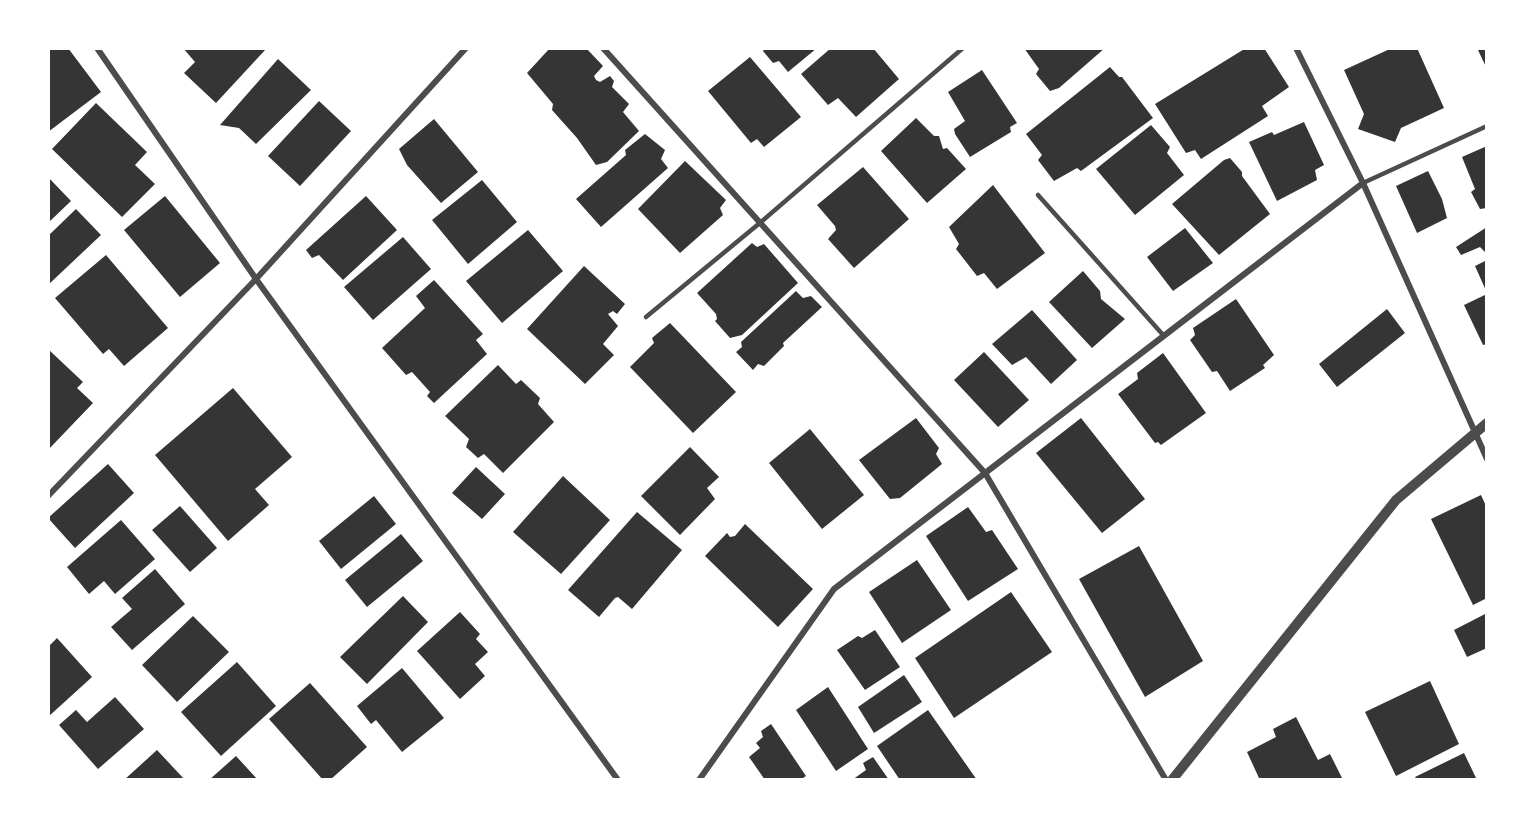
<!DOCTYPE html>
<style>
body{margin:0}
#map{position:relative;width:1535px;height:828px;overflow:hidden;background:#fff;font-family:"Noto Sans",sans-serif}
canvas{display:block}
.frame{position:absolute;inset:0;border:50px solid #fff;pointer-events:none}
</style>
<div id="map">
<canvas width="1535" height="828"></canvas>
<div class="frame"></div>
</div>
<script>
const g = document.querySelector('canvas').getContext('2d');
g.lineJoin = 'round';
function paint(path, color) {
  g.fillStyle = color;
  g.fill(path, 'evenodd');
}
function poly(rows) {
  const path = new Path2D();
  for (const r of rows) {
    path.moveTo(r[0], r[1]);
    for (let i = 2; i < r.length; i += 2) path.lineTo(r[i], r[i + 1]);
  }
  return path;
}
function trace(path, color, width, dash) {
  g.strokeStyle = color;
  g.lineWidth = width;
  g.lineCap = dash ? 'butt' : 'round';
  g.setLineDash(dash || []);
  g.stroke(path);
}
const building = poly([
 [48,48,68,48,101,92,48,132],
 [183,48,265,48,266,49,216,103,184,73,195,62],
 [550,48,577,48,579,50,586,48,603,66,594,76,596,80,600,82,610,76,614,81,612,87,629,104,623,112,639,131,607,162,596,165,577,138,552,110,553,104,527,73],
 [765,48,817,48,788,72,779,61,773,63,763,51],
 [831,48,873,48,899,79,856,117,838,98,828,105,801,74],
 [1024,48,1105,48,1059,88,1050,91,1036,74,1039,69],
 [1246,48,1264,48,1289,87,1262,106,1268,116,1201,159,1195,150,1186,153,1155,104],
 [1392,48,1417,48,1444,108,1401,128,1395,142,1358,129,1364,114,1344,70],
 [1477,48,1487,48,1487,69],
 [750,57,801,117,764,147,757,139,751,143,708,91],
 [278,59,311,90,256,144,239,128,220,125],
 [1110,67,1119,77,1122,77,1153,118,1081,171,1077,168,1054,181,1038,160,1042,155,1026,134],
 [982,70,1017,123,1010,127,1011,132,970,157,955,134,954,129,965,121,948,92],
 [319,101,351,131,300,186,268,156],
 [96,103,147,152,135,165,155,184,122,217,52,149],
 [916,118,934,136,939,136,943,149,947,148,966,169,927,203,881,151],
 [434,119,478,172,441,203,407,165,399,149],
 [1304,122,1324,165,1315,170,1317,180,1277,201,1249,142,1272,132,1274,135],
 [1151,125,1170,147,1167,153,1184,175,1135,215,1096,169],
 [645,134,665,150,661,159,668,168,601,227,576,199,626,155,625,150],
 [1487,146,1487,208,1480,209,1471,192,1475,189,1462,157],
 [1230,158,1242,172,1242,176,1270,214,1219,255,1172,204,1224,160],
 [685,161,726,200,720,208,723,215,680,253,638,209],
 [863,167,909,219,854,268,828,239,836,230,835,226,817,205],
 [1428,171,1442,199,1447,218,1417,233,1396,186],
 [48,177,71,201,48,223],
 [482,180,517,222,468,264,432,220],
 [993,185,1045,253,997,289,984,273,977,276,956,249,959,244,949,227],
 [165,196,220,263,180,297,124,230],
 [366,196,397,230,343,280,319,255,312,258,306,250],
 [76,209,101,235,48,285,48,236],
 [1487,227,1487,250,1485,252,1480,247,1461,255,1456,247],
 [1185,228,1213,263,1173,291,1147,257],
 [528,230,563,271,502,323,466,281],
 [403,237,431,269,373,320,344,287],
 [752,243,757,247,764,244,798,283,742,335,730,338,715,321,717,319,716,314,697,293],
 [106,255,168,328,124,366,109,349,103,354,55,298],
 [1487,260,1487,293,1475,266],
 [584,266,625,304,617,314,613,311,608,314,618,326,603,344,614,355,585,384,527,329],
 [1083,271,1100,291,1101,299,1125,319,1092,348,1049,302],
 [434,280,483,334,476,340,487,354,434,403,427,396,430,392,412,372,406,375,382,348,425,308,416,296],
 [796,291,803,298,811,296,822,307,783,343,784,346,764,366,758,364,753,370,736,352,742,347,741,342],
 [1487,294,1487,344,1483,345,1464,305],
 [1236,299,1274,355,1263,365,1265,368,1230,391,1217,371,1212,372,1190,340,1195,335,1193,328],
 [1387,309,1405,333,1337,387,1319,364],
 [1032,310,1077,360,1051,384,1026,357,1012,365,992,344],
 [670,323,736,392,693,433,630,367,654,343,652,338],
 [48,349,83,382,77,388,93,403,48,450],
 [984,352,1029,400,998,427,954,380],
 [1163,353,1206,413,1161,445,1158,442,1155,443,1118,394,1138,379,1137,373],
 [498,365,516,384,521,380,540,398,538,404,554,422,503,473,484,454,478,458,466,447,469,439,445,416],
 [233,388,292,457,255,489,269,505,228,541,155,455],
 [916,418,939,448,936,454,942,464,900,498,890,499,859,460],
 [1081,418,1145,499,1102,533,1036,453],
 [810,429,864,495,822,529,769,463],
 [690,447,719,477,707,488,715,499,680,535,641,496],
 [108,464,134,493,75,548,48,518],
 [476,467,505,494,482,519,452,493],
 [563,476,610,520,561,574,513,532],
 [1481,495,1487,508,1487,598,1473,605,1431,519],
 [374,496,396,524,341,569,319,541],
 [180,506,217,548,190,572,152,530],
 [968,507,986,532,992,530,1018,569,968,601,926,536],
 [637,512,682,550,632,609,618,597,615,598,599,617,568,590],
 [121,520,155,559,115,594,104,581,89,594,67,567],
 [745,524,813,589,778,627,705,556,727,533,730,537,735,536],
 [401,534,423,561,367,607,345,580],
 [1139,546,1203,661,1145,697,1079,579],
 [917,560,951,610,902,643,869,592],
 [155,569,185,604,132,650,111,627,132,609,122,598],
 [1011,592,1052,652,954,718,915,658],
 [403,596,428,622,367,684,340,657],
 [460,612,480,634,476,639,488,652,475,664,485,676,460,699,417,651],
 [1487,613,1487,648,1467,657,1454,630],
 [193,616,229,652,177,702,142,665],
 [875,630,900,667,865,690,837,650,858,636,862,638],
 [57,638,92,677,48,717,48,647],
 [237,662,276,706,221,756,181,712],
 [402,668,444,718,402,752,376,720,371,724,357,706],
 [904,675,922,702,874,733,858,707],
 [1430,681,1459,744,1396,776,1365,712],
 [310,683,367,747,330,780,323,780,269,719],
 [828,687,868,749,836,771,796,710],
 [115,697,144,729,98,769,59,725,76,710,87,722],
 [928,710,977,780,900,780,877,746],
 [1296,717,1318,760,1330,754,1343,780,1259,780,1259,778,1247,752,1276,737,1273,729],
 [771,724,806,776,800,780,765,780,749,757,760,748,756,743,763,737,761,731],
 [157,750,185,780,124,780],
 [1464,753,1477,780,1417,780,1415,777],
 [236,756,258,780,209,780],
 [873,757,889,780,852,780,866,770,863,763]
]);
const service = poly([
 [1363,183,1487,126],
 [1038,195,1164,336],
 [646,317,761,222,963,48]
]);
const minor = poly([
 [97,48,256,279,618,780],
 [603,48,985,473,1166,780],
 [1296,48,1363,183,1487,459],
 [48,496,256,279,466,48],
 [699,780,834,589,1363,183]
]);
const tertiary = poly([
 [1172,780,1396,500,1487,423]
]);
paint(building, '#353535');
trace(service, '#4c4c4c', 4.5);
trace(minor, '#4c4c4c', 6);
trace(tertiary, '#4c4c4c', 10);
</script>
